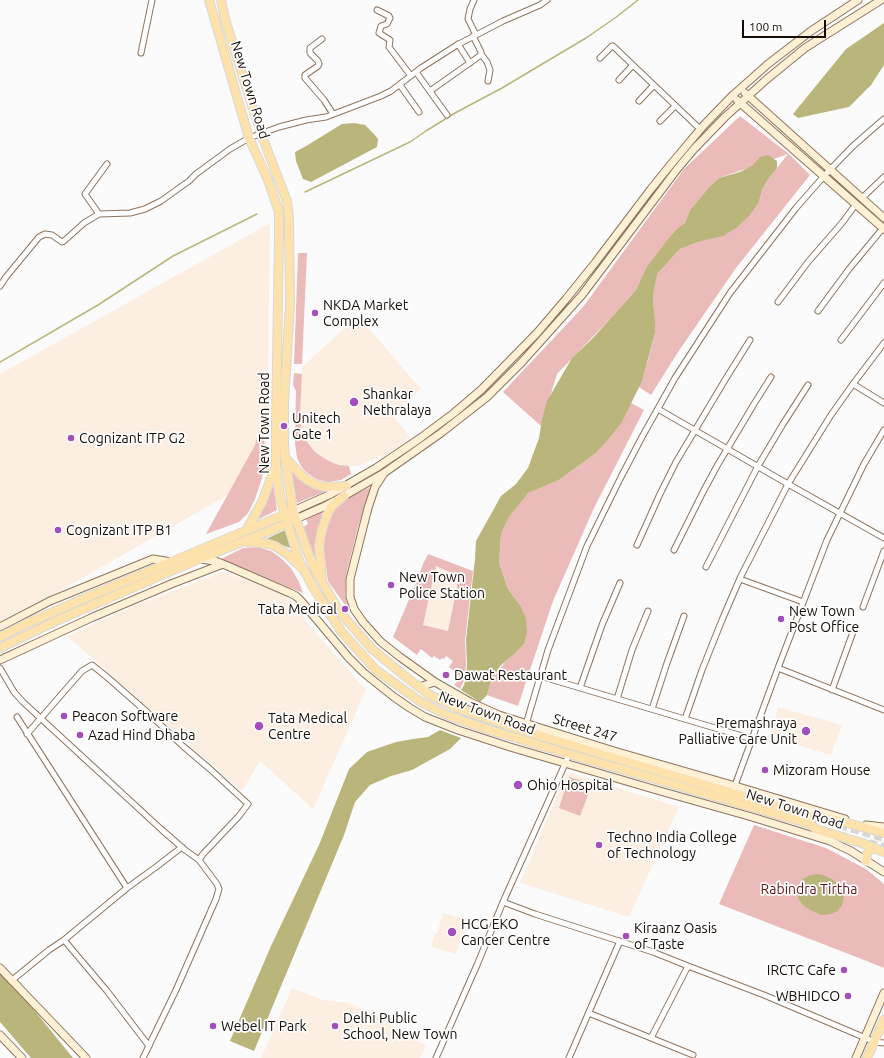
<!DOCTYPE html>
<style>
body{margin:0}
#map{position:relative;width:884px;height:1058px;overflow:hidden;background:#fbfbfb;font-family:Ubuntu,sans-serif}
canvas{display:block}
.scale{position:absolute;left:742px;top:20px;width:84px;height:18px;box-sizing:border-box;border:2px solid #170d05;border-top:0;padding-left:5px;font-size:12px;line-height:14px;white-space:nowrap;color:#170d05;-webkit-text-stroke:3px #fff;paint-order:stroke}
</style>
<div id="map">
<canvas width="884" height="1058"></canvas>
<div class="scale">100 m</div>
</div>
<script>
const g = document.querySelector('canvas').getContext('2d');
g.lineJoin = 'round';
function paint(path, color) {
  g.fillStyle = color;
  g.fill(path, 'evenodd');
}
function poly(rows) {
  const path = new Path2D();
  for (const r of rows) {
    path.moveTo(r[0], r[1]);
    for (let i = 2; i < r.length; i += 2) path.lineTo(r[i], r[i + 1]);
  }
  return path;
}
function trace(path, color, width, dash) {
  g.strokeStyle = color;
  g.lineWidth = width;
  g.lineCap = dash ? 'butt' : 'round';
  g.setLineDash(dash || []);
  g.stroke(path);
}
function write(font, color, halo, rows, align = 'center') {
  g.font = font + ' Ubuntu,sans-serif';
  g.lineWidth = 3.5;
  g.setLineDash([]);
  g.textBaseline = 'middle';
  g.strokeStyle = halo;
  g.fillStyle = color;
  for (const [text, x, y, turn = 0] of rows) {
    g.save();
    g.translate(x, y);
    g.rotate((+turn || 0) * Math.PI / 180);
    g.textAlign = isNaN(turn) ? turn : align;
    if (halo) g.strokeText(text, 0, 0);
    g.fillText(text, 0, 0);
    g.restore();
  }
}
const built = poly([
 [270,223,267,448,275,468,0,625,0,374],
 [358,316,421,389,392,414,410,437,394,450,385,455,358,466,349,466,339,465,331,462,322,457,314,451,305,439,301,429,300,415,302,367],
 [436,566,459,575,448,631,423,625],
 [222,572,252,582,284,593,295,604,305,620,366,690,313,809,260,761,242,791,67,636,129,608],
 [778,707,842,725,831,755,770,737],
 [567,772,679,807,629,917,520,883],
 [443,913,465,919,462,930,466,931,463,940,460,939,456,954,431,947,435,933,437,934],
 [292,988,323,1000,349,1003,368,1012,396,1021,392,1030,426,1045,420,1058,261,1058]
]);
const green = poly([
 [740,116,789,154,810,175,736,268,678,352,651,395,639,387,647,364,655,333,655,319,653,301,654,289,658,273,680,249,701,241,759,202,762,190,766,182,788,154,719,178,710,186,690,210,685,223,646,268,636,290,609,320,557,374,541,426,503,392,583,307,684,169],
 [298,253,307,253,302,364,294,364],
 [294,373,302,374,300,415,301,429,305,439,314,451,322,457,331,462,339,465,349,466,351,474,341,480,329,482,319,480,313,477,305,471,301,466,297,458,295,443,296,391,293,385],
 [631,403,644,410,594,508,553,601,518,706,487,695,491,681,505,662,524,644,520,605,508,589,499,563,501,534,509,517,527,493,559,480,596,453],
 [259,431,264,434,264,457,262,478,255,499,248,513,239,522,206,534,255,445],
 [291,469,304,483,312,487,323,490,324,492,297,503],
 [273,483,277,510,253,522],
 [371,487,358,527,346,575,345,595,348,609,328,581,324,550,325,534,330,518,336,508,344,501,356,494],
 [323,510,325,511,317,533,315,546,315,557,314,556,303,527,308,524,306,519],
 [257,547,271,551,281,558,291,568,299,582,303,593,221,559,243,548],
 [428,554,473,571,465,640,466,663,465,678,460,689,454,685,461,677,449,667,453,661,446,656,444,659,442,658,440,660,434,656,432,658,421,649,417,655,393,637,419,576,423,564],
 [436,566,459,576,448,631,423,625],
 [569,777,592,784,580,816,559,808],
 [754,825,826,848,866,869,884,884,884,968,859,958,719,904]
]);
const water = poly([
 [884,23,884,65,871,85,849,107,798,118,793,114,846,49],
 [354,123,365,125,374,134,378,139,377,147,311,182,303,179,296,161,295,152,306,146,342,124],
 [768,155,777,161,777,168,766,182,762,190,759,202,749,216,736,228,723,236,701,241,680,249,658,273,654,289,653,301,655,319,655,333,642,381,622,422,610,437,596,453,559,480,528,493,509,517,501,534,499,563,508,589,520,605,526,619,527,632,524,644,513,655,500,666,491,681,487,695,480,702,461,690,464,685,466,678,467,663,466,640,475,559,476,541,501,496,516,484,528,468,539,438,542,419,547,401,572,358,592,339,636,290,646,268,669,238,677,229,685,223,690,210,710,186,719,178,740,172,753,165,760,157],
 [285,530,293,549,274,542,264,540],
 [440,730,461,738,450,749,412,770,391,776,370,785,355,802,344,835,254,1051,230,1041,271,946,319,845,349,769,367,752,396,742,413,739,428,737],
 [817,874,823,875,832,879,841,887,844,897,842,905,838,911,831,914,821,915,812,911,804,906,799,900,797,893,799,890,801,889,804,883,803,880,804,878,811,875],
 [0,968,73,1058,31,1058,0,1022]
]);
const stream = poly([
 [305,192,410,142,426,131,455,113,502,88,586,38,615,18,638,0],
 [0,362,98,305,173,256,257,214]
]);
const primaryTunnel = poly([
 [840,825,884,838],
 [869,843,884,847]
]);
const street = poly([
 [474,0,470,9,468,19,476,35],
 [377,10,389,16,390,18,387,24,381,26,379,33,390,40,389,47,411,76],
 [322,39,310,48,310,53,318,61,319,64,318,66,305,75,305,78,324,100,333,114],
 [458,44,470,63],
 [141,53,152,0],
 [481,54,487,62,490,70,488,81],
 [600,58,612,46,613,46,700,129],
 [416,72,447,115],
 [619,80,633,65],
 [400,85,419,112],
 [430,91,481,55,481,52,473,36],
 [639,101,654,85],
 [660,121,675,106],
 [862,198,884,177],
 [99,214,85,194,107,164],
 [0,286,6,277,39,237,45,234,52,235,62,242,64,241,84,223,99,214,130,213,145,209,161,201,189,181,196,174,230,149,249,138,279,127,306,120,326,117,381,96,391,91,421,68,457,45,503,21,540,5,547,0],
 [778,302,808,262,842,223,856,204],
 [818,311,849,269,883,228],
 [841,340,884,283],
 [853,384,884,403],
 [658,409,788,484,884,538],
 [637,545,660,494,676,462,725,380,750,340],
 [674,550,703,492,717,466,754,404,771,377],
 [706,567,758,466,783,424,808,385],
 [740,579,803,602],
 [863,607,884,551],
 [0,668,14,692,23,702,162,830,185,850,199,860,217,884,219,889,216,899,176,990,143,1058],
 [778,668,884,710],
 [540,676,752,739],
 [580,688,602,625,620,583],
 [832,690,853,632],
 [617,699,632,650,648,611],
 [652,709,667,663,684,616],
 [17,717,127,888],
 [685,719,702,670,722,620,741,576,788,484,831,415,853,384,884,343],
 [524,731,548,650,587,546,621,477,642,437,675,378,730,293,796,208,824,176,853,146,884,119],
 [27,734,82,671,92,665,107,677,148,713,184,747,210,769,248,804,239,816,203,854,199,860],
 [734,788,778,668,827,540,864,464,884,430],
 [503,902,535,914,653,952,688,966,764,995,875,1042,884,1043],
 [64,940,107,991,149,1046],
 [620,941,589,1012,591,1014,651,1038,688,966],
 [11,981,49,950,64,940,127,888,156,867,182,847],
 [651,1038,693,1055],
 [436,1058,477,965,503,902,565,764,569,754],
 [569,1058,589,1012]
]);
const secondary = poly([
 [745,93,884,218],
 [737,100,884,229],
 [384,473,375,487,368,508,350,579,350,597,354,609,363,622,381,642,400,657,435,682,470,702,499,715,614,751,732,785,845,819],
 [293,511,331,494,376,468,419,439,454,413,481,390,537,333,566,299,595,263,651,189,672,163,704,125,733,95,768,64,811,31,858,0],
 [296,519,323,507,344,496,384,473,441,433,487,397,522,362,582,295,678,168,694,149,725,117,767,79,805,48,881,0],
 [200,559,215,561,223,564,290,593,296,596,302,602,349,658,364,673,394,697,410,708,425,717,458,730,510,747,660,791,752,817,830,841,851,851,884,872],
 [0,627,50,601,153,559,171,562],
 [0,660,41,641,93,617,171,584,223,564],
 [419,687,435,682],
 [866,825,884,827],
 [0,968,86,1058],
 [0,1035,22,1058],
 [856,1058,884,993]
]);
const primary = poly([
 [209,0,249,138,268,180,279,212,279,236,276,423,276,467,280,497,288,525,300,563,313,587,341,631,358,650,376,670,421,702,447,715,490,730,569,754,810,824,816,829,862,843,884,852],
 [221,0,225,19,252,106,265,144,287,201,289,219,290,304,284,403,284,444,285,457,293,511,310,558,315,570,338,609,346,619,372,649,406,677,430,695,457,708,524,731,813,817,836,820,884,833],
 [285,457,301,475,309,481,317,485,328,487,346,486],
 [247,529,262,502,275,468],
 [247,542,261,543,269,544,275,546,287,554,301,567],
 [322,579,319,545,322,530,327,515,332,506,344,496],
 [0,637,28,623,85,598,288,513],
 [0,648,56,621,199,559,272,530,291,521],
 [866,861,867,854,870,850,874,848],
 [867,1058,884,1020]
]);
const markers = [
 [315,313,4,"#a24ebd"],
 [354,402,5,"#a24ebd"],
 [284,426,4,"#a24ebd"],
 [71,438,4,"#a24ebd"],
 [58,530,4,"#a24ebd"],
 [391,585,4,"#a24ebd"],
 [345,609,4,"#a24ebd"],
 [781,619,4,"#a24ebd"],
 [446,675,4,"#a24ebd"],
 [64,716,4,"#a24ebd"],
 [259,726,5,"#a24ebd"],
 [806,731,5,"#a24ebd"],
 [80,735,4,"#a24ebd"],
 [765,770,4,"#a24ebd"],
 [518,785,5,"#a24ebd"],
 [599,845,4,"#a24ebd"],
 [452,932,5,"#a24ebd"],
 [626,936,4,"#a24ebd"],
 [844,970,4,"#a24ebd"],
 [848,996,4,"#a24ebd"],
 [213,1026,4,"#a24ebd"],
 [335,1026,4,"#a24ebd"]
];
const streetNames = [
 ["New Town Road",250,90,73],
 ["New Town Road",264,423,-90],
 ["New Town Road",487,713,20],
 ["Street 247",585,728,17],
 ["New Town Road",795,809,18]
];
const poiNames = [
 ["NKDA Market",323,305],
 ["Complex",323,321],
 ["Shankar",363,394],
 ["Nethralaya",363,410],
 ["Unitech",292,418],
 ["Gate 1",292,434],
 ["Cognizant ITP G2",79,438],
 ["Cognizant ITP B1",66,530],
 ["New Town",399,577],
 ["Police Station",399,593],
 ["Tata Medical",337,609,"right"],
 ["New Town",789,611],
 ["Post Office",789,627],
 ["Dawat Restaurant",454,675],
 ["Peacon Software",72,716],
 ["Tata Medical",268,718],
 ["Centre",268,734],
 ["Premashraya",797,723,"right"],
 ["Palliative Care Unit",797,739,"right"],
 ["Azad Hind Dhaba",88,735],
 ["Mizoram House",773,770],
 ["Ohio Hospital",527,785],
 ["Techno India College",607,837],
 ["of Technology",607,853],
 ["HCG EKO",461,924],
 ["Cancer Centre",461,940],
 ["Kiraanz Oasis",634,928],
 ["of Taste",634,944],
 ["IRCTC Cafe",836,970,"right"],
 ["WBHIDCO",840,996,"right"],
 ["Delhi Public",343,1018],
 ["School, New Town",343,1034],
 ["Webel IT Park",221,1026]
];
const parkNames = [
 ["Rabindra Tirtha",809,889]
];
paint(built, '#fdeee2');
paint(green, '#ebbbba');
paint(water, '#bab57a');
trace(stream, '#bab57a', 1.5);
trace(primaryTunnel, '#d9d7d6', 8, [8, 4]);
trace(street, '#8e745d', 7);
trace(secondary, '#8e745d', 9);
trace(primary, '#dad8d7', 10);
trace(street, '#fff', 5);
trace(secondary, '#fef1d5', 7);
trace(primary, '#fde2ac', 8);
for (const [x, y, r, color] of markers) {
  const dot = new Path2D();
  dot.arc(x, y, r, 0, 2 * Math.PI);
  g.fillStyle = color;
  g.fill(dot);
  trace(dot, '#fff', 1.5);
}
write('14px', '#170d05', '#fff', streetNames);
write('14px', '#170d05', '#fff', poiNames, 'left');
write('14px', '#60141b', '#fff', parkNames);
</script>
